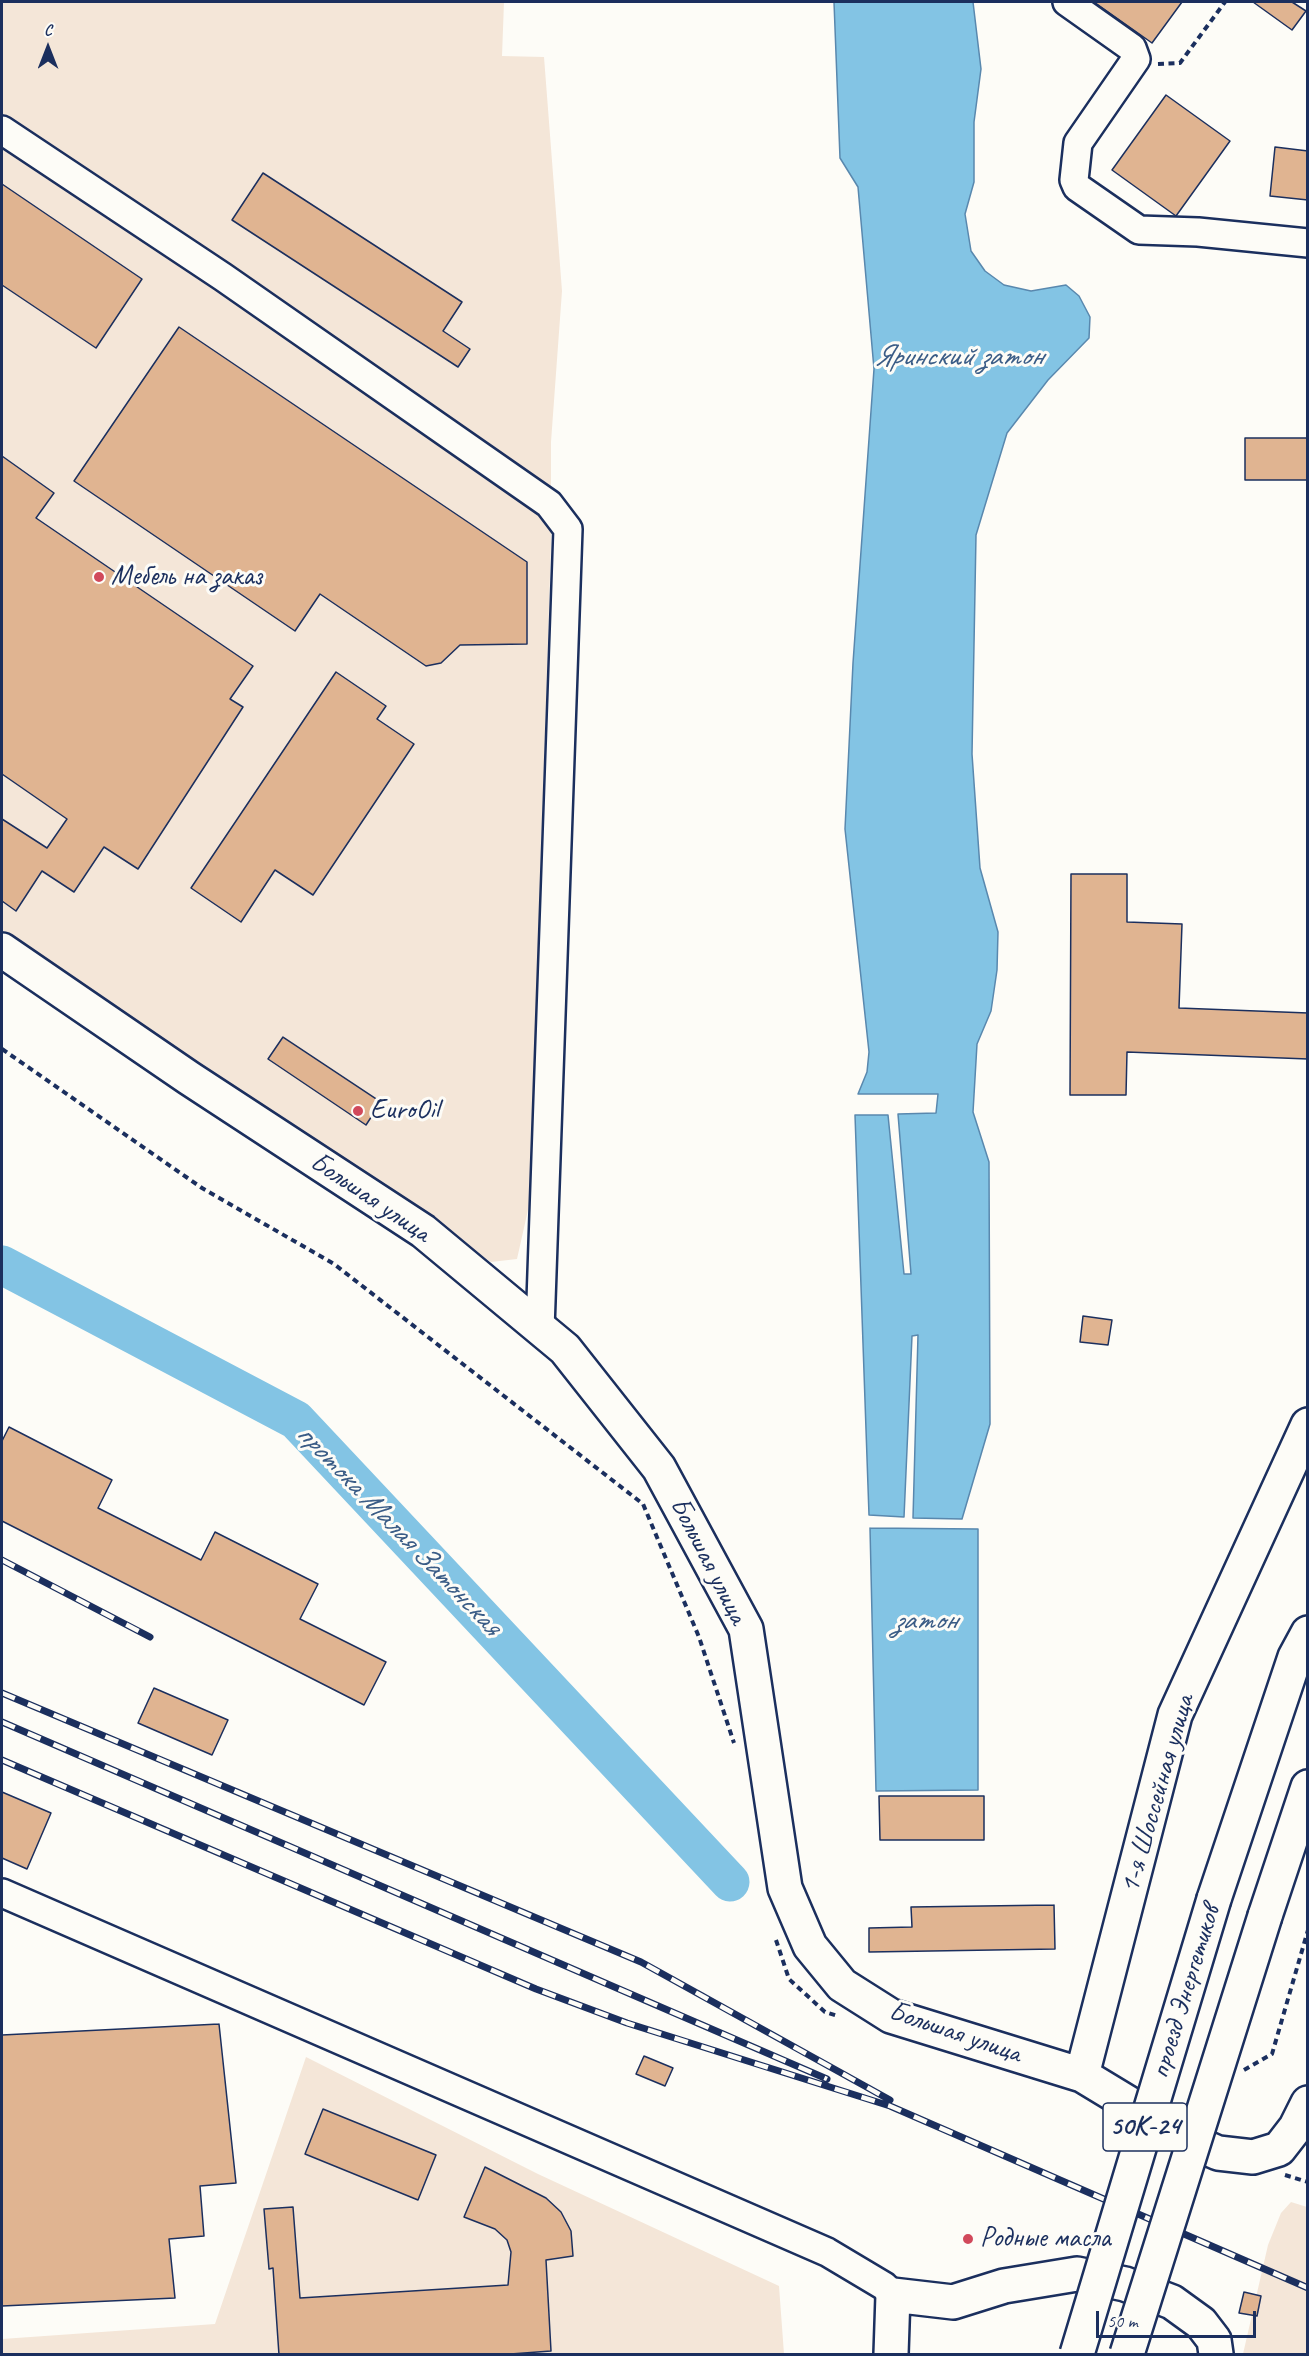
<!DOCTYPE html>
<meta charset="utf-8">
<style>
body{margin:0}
#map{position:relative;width:1309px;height:2356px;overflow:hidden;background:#fdfcf7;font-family:Caveat,sans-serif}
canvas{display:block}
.frame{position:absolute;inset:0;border:3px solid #1b2f5e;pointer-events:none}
.north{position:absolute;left:18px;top:18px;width:60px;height:60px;-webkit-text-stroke:4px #fdfcf7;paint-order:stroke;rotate:0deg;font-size:16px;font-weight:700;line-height:24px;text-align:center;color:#1b2f5e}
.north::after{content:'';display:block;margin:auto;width:21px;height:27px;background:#1b2f5e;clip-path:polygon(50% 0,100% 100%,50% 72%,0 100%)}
.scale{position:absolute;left:1096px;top:2311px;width:160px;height:27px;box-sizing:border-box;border:3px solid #1b2f5e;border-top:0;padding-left:8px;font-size:18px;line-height:21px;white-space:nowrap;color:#1b2f5e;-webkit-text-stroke:4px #fdfcf7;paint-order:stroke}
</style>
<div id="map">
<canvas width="1309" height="2356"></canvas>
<div class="frame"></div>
<div class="north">С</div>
<div class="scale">50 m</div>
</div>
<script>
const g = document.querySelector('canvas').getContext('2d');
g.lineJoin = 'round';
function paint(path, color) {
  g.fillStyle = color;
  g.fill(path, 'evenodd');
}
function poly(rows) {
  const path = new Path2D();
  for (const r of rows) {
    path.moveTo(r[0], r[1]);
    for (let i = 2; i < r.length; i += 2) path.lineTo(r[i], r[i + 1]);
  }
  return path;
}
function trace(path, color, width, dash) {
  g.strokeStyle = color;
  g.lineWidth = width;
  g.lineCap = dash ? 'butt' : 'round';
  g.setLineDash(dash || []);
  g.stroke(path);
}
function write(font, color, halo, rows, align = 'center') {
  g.font = font + ' Caveat,sans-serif';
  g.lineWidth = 6;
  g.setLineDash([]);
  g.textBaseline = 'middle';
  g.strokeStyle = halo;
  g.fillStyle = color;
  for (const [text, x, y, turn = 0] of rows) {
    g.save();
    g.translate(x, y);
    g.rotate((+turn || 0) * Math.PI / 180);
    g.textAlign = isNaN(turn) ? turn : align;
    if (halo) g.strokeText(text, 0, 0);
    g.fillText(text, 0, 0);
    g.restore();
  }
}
const built = poly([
 [2,2,504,2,502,56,544,57,562,291,551,442,551,544,530,1201,517,1259,491,1262,2,930],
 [306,2057,538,2174,779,2286,784,2354,2,2354,2,2339,215,2324],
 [1291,2202,1307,2207,1307,2354,1243,2354,1268,2245,1281,2213]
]);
const water = poly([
 [834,2,973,2,981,69,974,122,974,182,965,214,971,251,985,271,1004,285,1031,291,1066,285,1079,296,1090,317,1089,338,1048,380,1007,433,976,535,972,754,980,868,998,932,997,970,991,1011,977,1044,973,1112,989,1162,990,1424,962,1519,913,1518,918,1335,912,1336,904,1517,869,1515,855,1115,888,1115,904,1274,911,1274,898,1114,936,1113,938,1094,858,1094,867,1072,869,1052,845,829,853,663,874,369,858,187,840,158,834,2],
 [870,1528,978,1529,978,1790,876,1791,870,1528]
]);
const river = poly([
 [2,1265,296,1420,730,1882]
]);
const building = poly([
 [1094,2,1182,2,1152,43,1094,2],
 [1253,2,1292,2,1306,11,1292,30,1253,2],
 [1166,95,1230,141,1176,216,1112,170,1166,95],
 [1275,147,1308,151,1308,200,1270,196,1275,147],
 [263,173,462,302,443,331,470,349,458,367,232,220,263,173],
 [2,184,142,279,96,348,2,285,2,184],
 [179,327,527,562,527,644,460,645,441,663,426,666,320,594,295,631,74,481,179,327],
 [1245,438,1308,438,1308,480,1245,480,1245,438],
 [2,456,54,493,36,518,253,666,230,699,243,707,138,869,104,847,74,892,42,871,16,911,2,901,2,819,47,848,67,819,2,774,2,456],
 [336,672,386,706,377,719,414,744,313,895,275,870,241,922,191,888,336,672],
 [1071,874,1127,874,1127,922,1182,924,1179,1008,1308,1013,1308,1059,1127,1052,1126,1095,1070,1095,1071,874],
 [283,1037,381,1102,366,1125,268,1059,283,1037],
 [1083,1316,1112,1320,1108,1345,1080,1342,1083,1316],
 [9,1427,112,1480,98,1508,201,1560,215,1532,318,1584,300,1619,386,1662,364,1705,2,1521,2,1441,9,1427],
 [154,1688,228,1720,212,1755,138,1723,154,1688],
 [2,1792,51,1813,27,1869,2,1858,2,1792],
 [879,1796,984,1796,984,1840,880,1840,879,1796],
 [1054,1905,1055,1949,869,1952,869,1928,912,1927,911,1907,1054,1905],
 [219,2024,236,2183,200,2186,204,2236,169,2239,175,2298,2,2306,2,2035,219,2024],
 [644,2056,673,2068,665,2086,636,2074,644,2056],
 [323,2109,436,2155,418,2200,305,2154,323,2109],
 [485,2167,546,2198,561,2212,571,2231,573,2256,546,2260,551,2351,497,2355,279,2355,273,2268,269,2269,264,2209,293,2207,300,2298,508,2285,511,2252,507,2240,495,2229,464,2217,485,2167],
 [1244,2292,1261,2296,1257,2316,1239,2313,1244,2292]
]);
const path = poly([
 [1158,64,1180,63,1225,2],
 [2,1049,202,1188,334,1264,643,1504,699,1637,734,1743],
 [776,1940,789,1979,825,2012,838,2016],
 [1244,2070,1272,2054,1308,1930],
 [1285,2175,1308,2182]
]);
const minor = poly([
 [1067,2,1132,48,1136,59,1078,143,1074,180,1077,187,1139,230,1198,232,1308,243],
 [2,130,223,277,549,504,568,529,540,1329],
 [2,1893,827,2252,884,2286,893,2295]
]);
const major = poly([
 [2,950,189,1078,423,1231,565,1349,659,1468,746,1629,785,1888,810,1946,842,1985,891,2016,1082,2075,1191,2141,1218,2153,1253,2157,1279,2149,1296,2127,1308,2103],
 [1214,1899,1295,1657,1308,1633],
 [1265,1916,1308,1787],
 [1082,2075,1175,1715,1308,1425],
 [891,2354,893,2295,953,2302,1004,2286,1077,2274,1125,2284,1172,2302,1201,2323,1214,2340,1216,2354]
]);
const rail = poly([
 [2,1560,150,1637],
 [2,1693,641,1962,890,2100],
 [2,1722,827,2079],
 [2,1760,536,1989,627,2023,890,2106,1308,2288]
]);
const majorBridge = poly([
 [1077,2354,1214,1899],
 [1127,2354,1265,1916]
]);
const markers = [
 [99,577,6,"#d1495b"],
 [358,1111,6,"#d1495b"],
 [968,2239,6,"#d1495b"]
];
const shields = [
 [1145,2127,84]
];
const shieldNames = [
 ["50К-24",1145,2127]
];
const poiNames = [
 ["Мебель на заказ",111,577],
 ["EuroOil",370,1111],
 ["Родные масла",980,2239]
];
const streetNames = [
 ["Большая улица",370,1198,34],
 ["Большая улица",708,1561,63],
 ["1-я Шоссейная улица",1158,1794,-74],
 ["проезд Энергетиков",1186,1992,-73],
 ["Большая улица",955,2033,19]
];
const waterNames = [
 ["Яринский затон",958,357],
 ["протока Малая Затонская",398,1530,46],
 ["затон",925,1621]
];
paint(built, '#f4e6d8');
paint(water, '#83c4e4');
trace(water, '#5988ae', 1.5);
trace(river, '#83c4e4', 39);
paint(building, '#e0b491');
trace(building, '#1b2f5e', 1.5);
trace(minor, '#1b2f5e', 32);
trace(major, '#1b2f5e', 38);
trace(path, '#1b2f5e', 4, [6, 4.5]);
trace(minor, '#fdfcf7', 27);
trace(major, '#fdfcf7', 33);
trace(rail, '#1b2f5e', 7);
trace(rail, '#fdfcf7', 4.5, [14]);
trace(majorBridge, '#1b2f5e', 38, []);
trace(majorBridge, '#fdfcf7', 33);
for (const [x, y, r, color] of markers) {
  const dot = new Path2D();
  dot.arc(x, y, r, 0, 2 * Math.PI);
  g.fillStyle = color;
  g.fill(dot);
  trace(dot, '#fdfcf7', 2);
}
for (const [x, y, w] of shields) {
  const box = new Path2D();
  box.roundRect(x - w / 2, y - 24, w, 48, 4.5);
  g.fillStyle = '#fdfcf7';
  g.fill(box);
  trace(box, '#1b2f5e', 1.5);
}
write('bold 27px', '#1b2f5e', null, shieldNames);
write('28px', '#1b2f5e', '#fdfcf7', poiNames, 'left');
write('28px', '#1b2f5e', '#fdfcf7', streetNames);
write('italic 30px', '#3a5c86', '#fdfcf7', waterNames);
</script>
